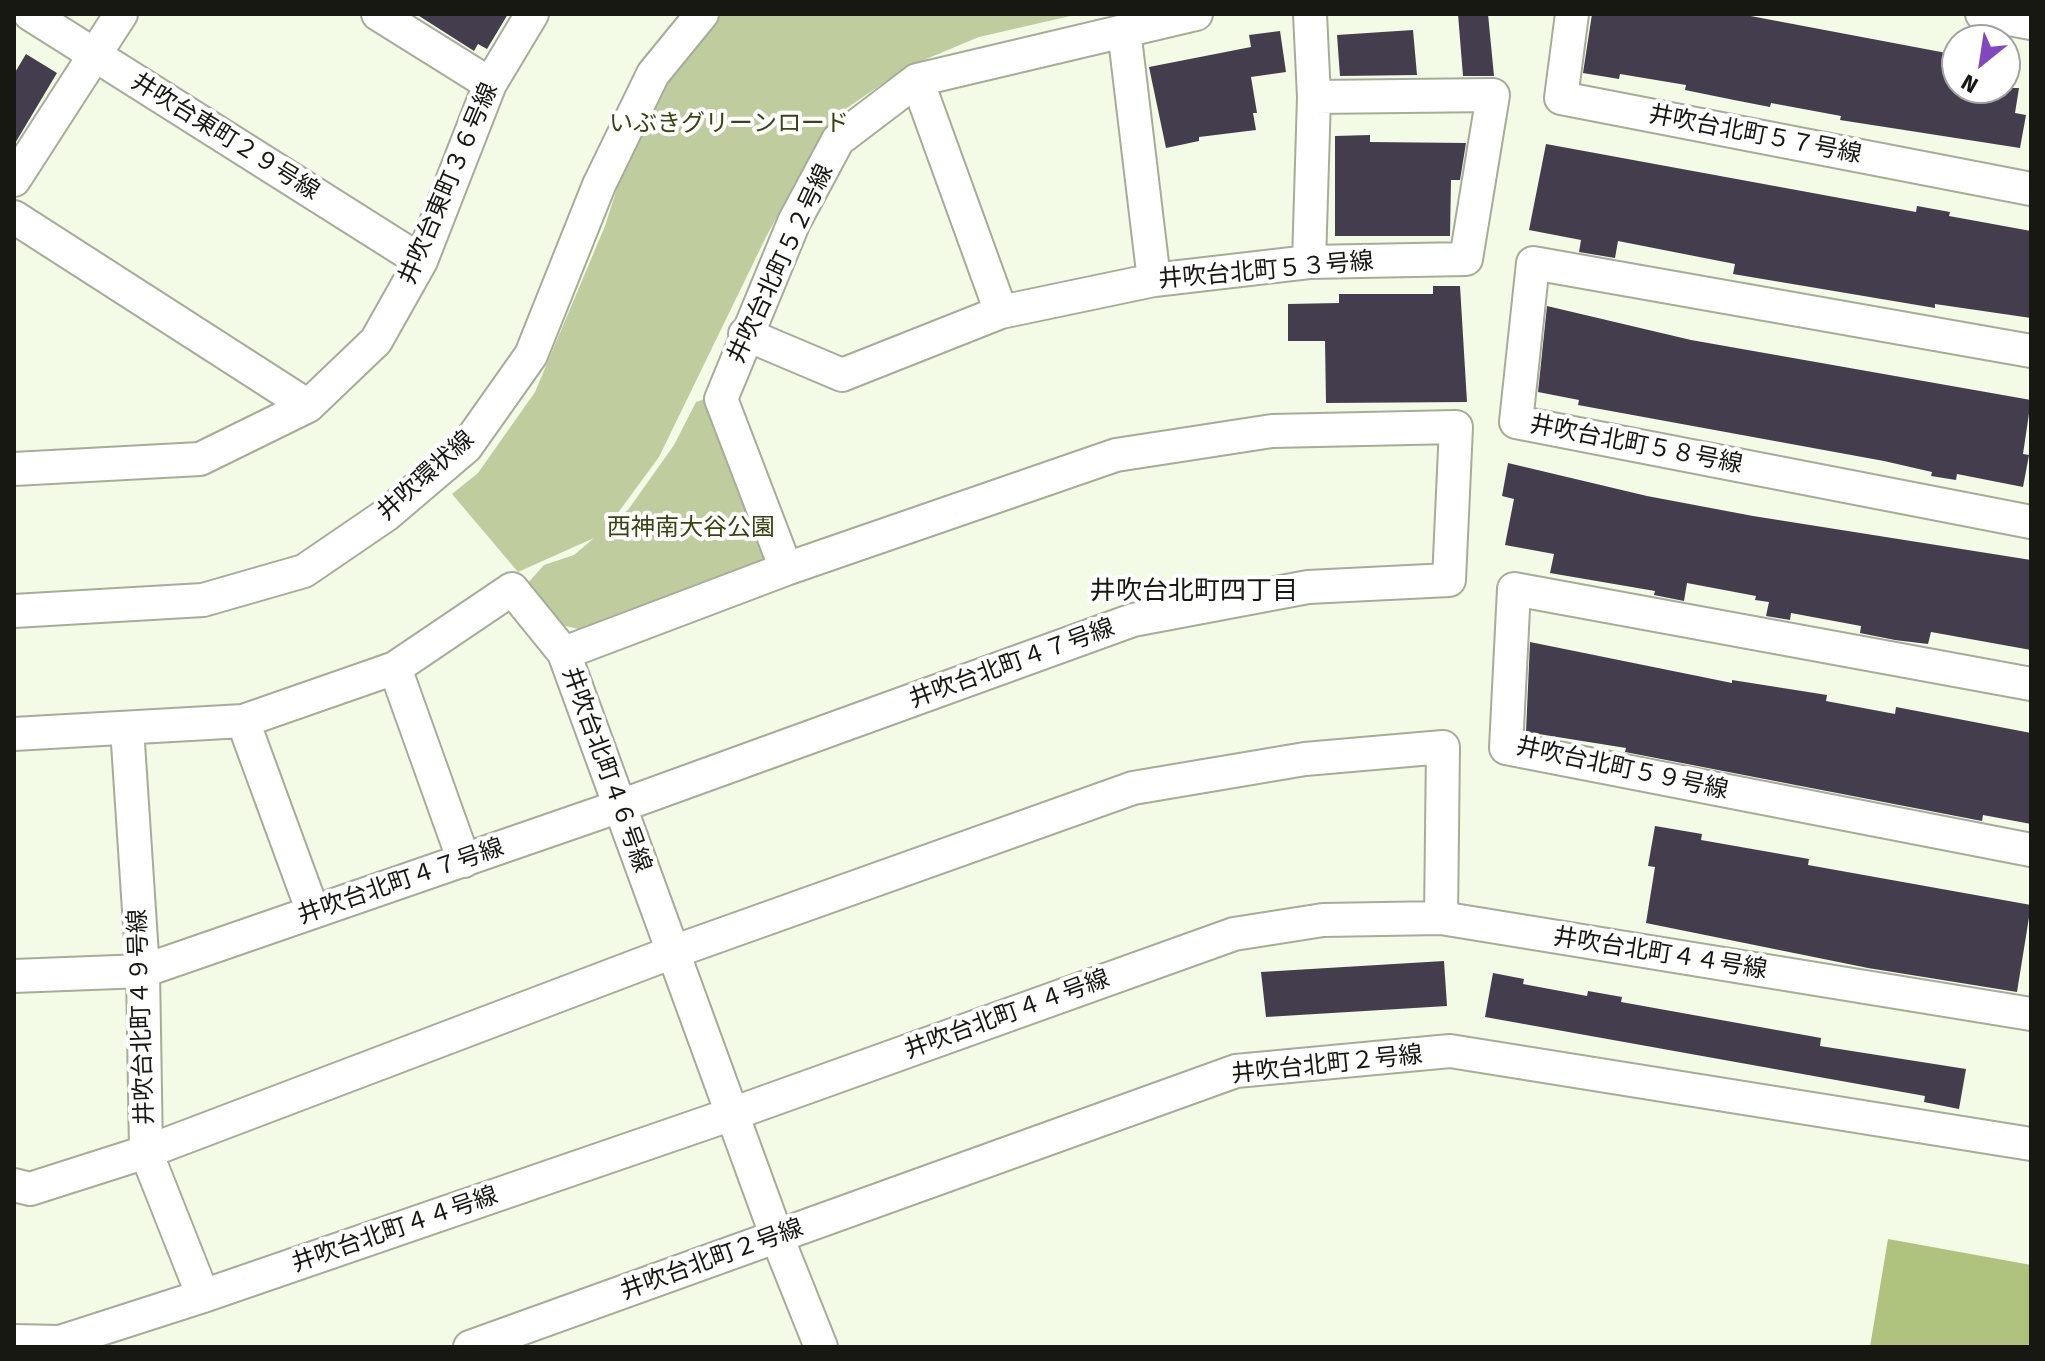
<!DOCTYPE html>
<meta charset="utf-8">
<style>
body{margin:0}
#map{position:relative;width:2045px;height:1361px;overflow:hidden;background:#f3fae5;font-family:"Fira Sans",sans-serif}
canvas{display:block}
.frame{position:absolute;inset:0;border:16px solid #161811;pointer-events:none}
.north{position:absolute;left:1941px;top:24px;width:80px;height:80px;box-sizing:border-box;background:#fff;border:2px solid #a2a3a0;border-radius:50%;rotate:210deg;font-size:22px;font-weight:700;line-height:32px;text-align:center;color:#161811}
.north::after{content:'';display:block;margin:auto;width:28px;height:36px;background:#8148be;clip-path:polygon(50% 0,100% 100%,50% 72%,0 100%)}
</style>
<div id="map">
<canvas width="2045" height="1361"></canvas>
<div class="frame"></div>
<div class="north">N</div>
</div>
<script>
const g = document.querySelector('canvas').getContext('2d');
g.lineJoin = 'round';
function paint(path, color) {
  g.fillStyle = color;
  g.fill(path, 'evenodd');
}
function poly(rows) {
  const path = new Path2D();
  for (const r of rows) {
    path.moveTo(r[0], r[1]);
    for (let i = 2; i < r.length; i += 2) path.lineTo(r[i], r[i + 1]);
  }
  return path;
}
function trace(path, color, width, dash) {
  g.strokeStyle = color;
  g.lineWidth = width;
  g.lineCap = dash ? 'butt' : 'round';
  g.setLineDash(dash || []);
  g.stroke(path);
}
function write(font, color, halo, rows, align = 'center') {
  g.font = font + ' "Fira Sans","Noto Sans JP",sans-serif';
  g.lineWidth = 8;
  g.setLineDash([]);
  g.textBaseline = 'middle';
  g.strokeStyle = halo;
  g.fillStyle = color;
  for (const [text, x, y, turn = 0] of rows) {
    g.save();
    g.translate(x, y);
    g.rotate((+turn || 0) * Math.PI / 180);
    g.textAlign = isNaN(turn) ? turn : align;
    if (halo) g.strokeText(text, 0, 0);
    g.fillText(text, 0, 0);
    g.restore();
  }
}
const green = poly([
 [717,14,1079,14,979,37,907,67,844,110,802,171,766,237,659,457,609,525,628,510,674,445,696,402,710,397,773,565,587,631,557,624,527,584,544,565,574,555,594,538,518,572,452,494,478,473,535,392,605,226,653,74]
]);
const water = poly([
 [1888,1239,2031,1265,2031,1347,1870,1347]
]);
const building = poly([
 [416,14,508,14,487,49,478,44,474,51],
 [1458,14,1488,14,1494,76,1463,76],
 [1592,14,1740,14,1957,55,1957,88,2019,88,2015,113,2026,115,2020,148,1840,120,1841,116,1771,103,1770,107,1734,100,1685,90,1686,85,1620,74,1619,79,1583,73],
 [1413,30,1417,75,1340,76,1337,35],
 [1280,31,1286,72,1251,77,1257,113,1253,113,1256,130,1199,137,1199,141,1166,148,1149,67,1251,47,1249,35],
 [26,54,57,73,14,145,14,74],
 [1370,135,1370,142,1466,143,1460,180,1451,180,1450,236,1335,236,1335,136],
 [1546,144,1916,212,1917,206,1950,212,1949,216,2031,231,2031,318,1935,304,1935,308,1733,274,1735,264,1618,241,1615,258,1579,252,1581,240,1529,230],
 [1433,286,1460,286,1467,402,1326,403,1325,341,1288,341,1288,304,1339,303,1339,294,1433,294],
 [1547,306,1691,340,2031,400,2023,454,2029,455,2023,487,1957,474,1956,480,1931,476,1932,472,1884,461,1578,405,1579,400,1538,392],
 [1508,463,1647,496,1753,516,2031,560,2031,650,1931,632,1928,644,1895,640,1860,633,1861,626,1791,613,1790,620,1766,616,1769,602,1755,600,1756,596,1687,583,1684,601,1654,595,1655,591,1550,573,1554,554,1505,545,1514,499,1502,496],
 [1530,642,1732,683,1732,680,1827,695,1826,701,1895,714,1896,707,2031,733,2031,824,1983,815,1982,821,1625,752,1626,748,1526,732],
 [1655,826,1702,834,1701,840,1809,859,1808,865,2031,905,2017,992,1868,968,1646,923,1655,867,1648,866],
 [1444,961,1447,1006,1266,1017,1261,972],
 [1493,973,1524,979,1523,984,1587,996,1588,991,1622,997,1621,1002,1821,1038,1820,1046,1966,1069,1959,1109,1924,1102,1925,1096,1485,1017]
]);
const minor = poly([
 [30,14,421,261],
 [378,14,490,84],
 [1572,14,1561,98,2031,189],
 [1982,14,2031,23],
 [1124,30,1154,280],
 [917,80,1001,312],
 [14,180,121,14],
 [14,217,308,406],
 [1309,262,1314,97,1310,14],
 [745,334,842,375,1001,312,1154,280,1309,262,1466,259,1493,95,1314,97],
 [2031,351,1533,263,1516,422,2031,522],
 [14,469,200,459,308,406,376,341,421,261,490,84,532,14],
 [786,569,721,399,794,222,838,140,917,80,1196,14],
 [14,611,203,600,304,571,386,515,466,447,531,355,599,185,653,74,702,14],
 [395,668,464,861],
 [2031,684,1514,589,1506,748,2031,850],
 [243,721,313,912],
 [127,728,143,971,146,1152,203,1296],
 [14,734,243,721,395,668,512,589,564,653,777,1237,821,1347],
 [14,976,143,971,620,806,1133,620,1308,587,1449,580,1456,427,1272,431,1116,455,786,569,564,653],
 [14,1185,30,1189,146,1152,673,952,1133,788,1305,759,1443,747,1441,918],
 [14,1341,60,1342,203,1296,732,1114,1234,934,1323,920,1441,918,2031,1014],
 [470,1347,1236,1071,1450,1051,2031,1144]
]);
const parkNames = [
 ["いぶきグリーンロード",729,124],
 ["西神南大谷公園",691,528]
];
const streetNames = [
 ["井吹台北町５７号線",1755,135,11],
 ["井吹台東町２９号線",225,137,32],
 ["井吹台東町３６号線",449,184,-67],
 ["井吹台北町５２号線",781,264,-65],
 ["井吹台北町５３号線",1266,271,-5],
 ["井吹台北町５８号線",1636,445,11],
 ["井吹環状線",426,476,-42],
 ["井吹台北町４７号線",1012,664,-20],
 ["井吹台北町５９号線",1622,769,12],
 ["井吹台北町４６号線",606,770,70],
 ["井吹台北町４７号線",401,882,-19],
 ["井吹台北町４４号線",1660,954,9],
 ["井吹台北町４４号線",1007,1015,-20],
 ["井吹台北町４９号線",142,1017,-92],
 ["井吹台北町２号線",1327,1065,-6],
 ["井吹台北町４４号線",395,1230,-19],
 ["井吹台北町２号線",712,1260,-20]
];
const neighbourhoodNames = [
 ["井吹台北町四丁目",1194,592]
];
paint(green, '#bfcd9e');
paint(water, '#b0c37e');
paint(building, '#443d4e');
trace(minor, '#a6ac98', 36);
trace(minor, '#fff', 32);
write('24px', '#394411', '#fff', parkNames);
write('24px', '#161811', '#fff', streetNames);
write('26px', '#161811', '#fff', neighbourhoodNames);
</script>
